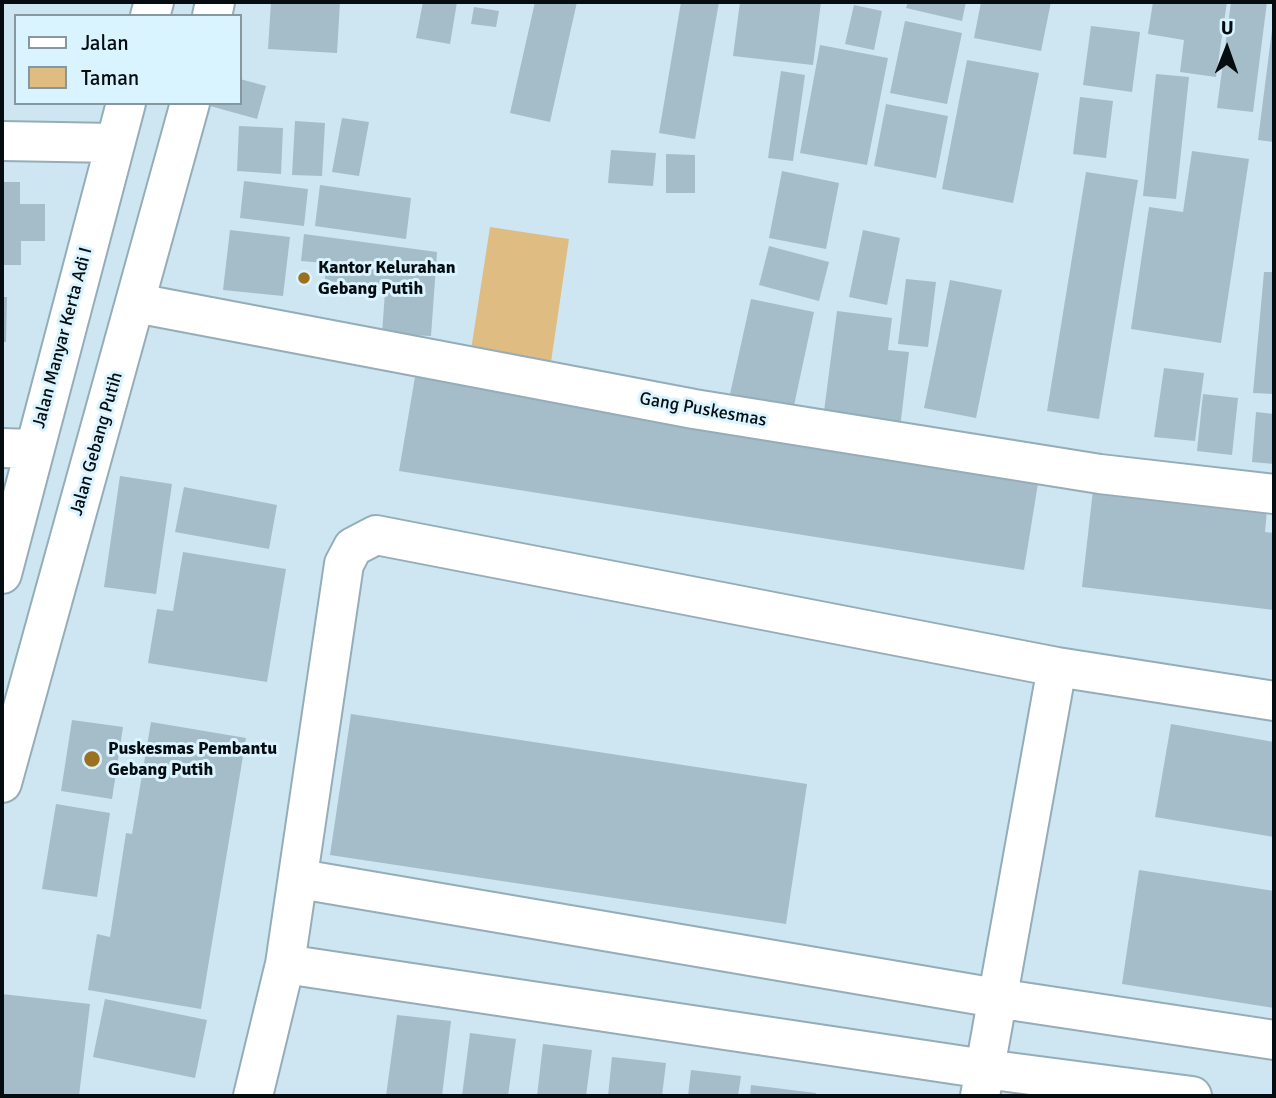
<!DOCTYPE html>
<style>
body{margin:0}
#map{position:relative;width:1276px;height:1098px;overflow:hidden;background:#cde6f2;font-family:Signika,sans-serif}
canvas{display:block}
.frame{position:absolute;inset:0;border:4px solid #050d11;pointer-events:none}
.legend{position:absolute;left:14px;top:14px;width:228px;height:91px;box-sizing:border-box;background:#daf4ff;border:2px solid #8598a0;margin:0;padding:9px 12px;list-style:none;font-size:21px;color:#050d11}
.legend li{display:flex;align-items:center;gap:14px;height:35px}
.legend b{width:35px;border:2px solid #8598a0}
.north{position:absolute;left:1192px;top:14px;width:70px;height:70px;-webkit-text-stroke:5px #daf4ff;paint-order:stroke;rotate:1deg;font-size:19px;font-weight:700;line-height:28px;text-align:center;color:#050d11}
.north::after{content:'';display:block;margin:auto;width:24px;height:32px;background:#050d11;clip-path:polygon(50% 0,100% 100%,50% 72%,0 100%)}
</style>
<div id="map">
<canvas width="1276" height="1098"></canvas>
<div class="frame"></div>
<ul class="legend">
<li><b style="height:9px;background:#fff"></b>Jalan</li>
<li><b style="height:19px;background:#dfbc82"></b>Taman</li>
</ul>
<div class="north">U</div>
</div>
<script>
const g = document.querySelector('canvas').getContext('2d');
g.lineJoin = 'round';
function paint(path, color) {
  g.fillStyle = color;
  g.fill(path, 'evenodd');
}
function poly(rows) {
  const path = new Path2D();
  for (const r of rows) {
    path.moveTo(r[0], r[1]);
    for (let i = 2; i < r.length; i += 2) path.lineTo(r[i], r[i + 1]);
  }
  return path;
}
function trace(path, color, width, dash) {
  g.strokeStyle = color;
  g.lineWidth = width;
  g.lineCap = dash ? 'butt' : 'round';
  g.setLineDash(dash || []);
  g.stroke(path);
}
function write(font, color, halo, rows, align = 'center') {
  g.font = font + ' Signika,sans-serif';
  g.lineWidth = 6;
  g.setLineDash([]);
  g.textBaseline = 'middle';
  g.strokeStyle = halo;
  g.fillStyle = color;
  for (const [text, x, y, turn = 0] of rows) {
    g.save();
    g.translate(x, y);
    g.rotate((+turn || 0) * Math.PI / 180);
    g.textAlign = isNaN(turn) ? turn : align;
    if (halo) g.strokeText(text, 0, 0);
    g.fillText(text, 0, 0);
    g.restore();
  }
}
const green = poly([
 [490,227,569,239,551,362,471,350]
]);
const building = poly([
 [271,2,340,2,337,53,268,49],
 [423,2,457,2,450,44,416,38],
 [535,2,577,2,550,122,510,113],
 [681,2,719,2,695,139,659,133],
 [740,2,821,2,813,65,733,56],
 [908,2,966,2,962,21,906,8],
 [981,2,1051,2,1041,51,974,38],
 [1153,2,1227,2,1216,77,1180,72,1184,40,1148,34],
 [1231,2,1267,2,1253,112,1217,108],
 [854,5,882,11,874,50,845,44],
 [474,7,499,11,496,27,471,24],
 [905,21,962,33,947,104,890,93],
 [1273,22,1274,22,1274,142,1258,140],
 [1091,26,1140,32,1132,92,1083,85],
 [820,45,888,58,867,165,800,153],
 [967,60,1039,73,1013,203,942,189],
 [781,71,805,75,793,161,768,158],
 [1156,74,1189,77,1176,199,1143,196],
 [240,79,266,86,257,119,203,104,240,103],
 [1080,97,1113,101,1106,158,1073,154],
 [886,104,948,116,936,178,874,166],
 [342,118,369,122,359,176,332,172],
 [295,121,325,123,322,176,292,175],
 [239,126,283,128,281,174,237,171],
 [611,150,656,153,653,186,608,183],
 [1192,151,1249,159,1221,343,1131,329,1149,207,1183,212],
 [666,154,695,155,695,193,666,193],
 [782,171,839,183,826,249,769,238],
 [1086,172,1138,180,1099,419,1047,411],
 [244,181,308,189,304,226,240,218],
 [2,182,20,182,20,204,45,204,45,241,21,241,21,265,2,265],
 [320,185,411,198,406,239,315,226],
 [230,230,290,237,283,296,223,290],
 [863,230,900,238,887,305,849,297],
 [304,234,437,252,431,336,382,334,385,292,325,280,325,263,301,261],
 [769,246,829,262,819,301,759,285],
 [1264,272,1274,272,1274,394,1253,393],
 [906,279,936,282,928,347,898,344],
 [950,280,1002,290,976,418,924,408],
 [2,297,7,297,6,342,2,342],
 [751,299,814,312,792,415,728,403],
 [837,311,892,318,888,350,909,352,900,428,823,419],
 [1164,368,1204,373,1195,441,1154,437],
 [415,377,1039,477,1024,570,399,471],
 [1203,394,1238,398,1232,455,1197,451],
 [1256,412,1274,414,1274,464,1252,462],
 [120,476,172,484,156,594,104,587],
 [184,487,277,505,269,549,175,532],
 [1093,490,1267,510,1265,532,1274,533,1274,610,1082,587],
 [183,552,286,569,267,682,148,663,157,609,173,611],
 [351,714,807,784,786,924,330,855],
 [72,720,123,727,112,799,61,791],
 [151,722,246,738,201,1009,88,990,97,934,110,937,126,833,132,834],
 [1171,724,1274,742,1274,837,1155,817],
 [56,804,110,813,97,897,42,889],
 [1139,870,1274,891,1274,1008,1122,984],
 [2,994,90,1004,79,1096,2,1096],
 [105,999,207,1020,195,1078,93,1057],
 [397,1015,451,1021,442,1096,386,1096],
 [470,1033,516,1039,508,1096,462,1096],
 [543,1044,592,1050,586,1096,537,1096],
 [612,1057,666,1063,662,1096,608,1096],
 [691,1070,741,1076,738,1096,688,1096],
 [751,1085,816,1093,815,1096,750,1096]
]);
const minor = poly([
 [150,16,154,2],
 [212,16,215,2],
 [2,141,115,143],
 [136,303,694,409,1100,474,1274,494],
 [2,448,34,449],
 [2,574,126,103],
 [2,783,190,103],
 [300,879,996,998,1274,1040],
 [285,964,985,1069,1192,1096],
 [253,1096,285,964,344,564,353,547,376,535,1057,667,1274,701],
 [980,1096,1057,667]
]);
const markers = [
 [304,278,7,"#9b711f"],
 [92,759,9,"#9b711f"]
];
const poiNames = [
 ["Kantor Kelurahan",318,268],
 ["Gebang Putih",318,289],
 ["Puskesmas Pembantu",108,749],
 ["Gebang Putih",108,770]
];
const streetNames = [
 ["Jalan Manyar Kerta Adi I",63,338,-75],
 ["Gang Puskesmas",703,410,10],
 ["Jalan Gebang Putih",97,444,-74]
];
paint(green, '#dfbc82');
paint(building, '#a5bdc8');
trace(minor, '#95adb7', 42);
trace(minor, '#fff', 38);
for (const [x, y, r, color] of markers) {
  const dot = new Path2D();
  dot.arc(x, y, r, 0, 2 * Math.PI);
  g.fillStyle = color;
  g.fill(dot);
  trace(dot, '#daf4ff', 2.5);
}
write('bold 18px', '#050d11', '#daf4ff', poiNames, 'left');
write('18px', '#050d11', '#daf4ff', streetNames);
</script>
